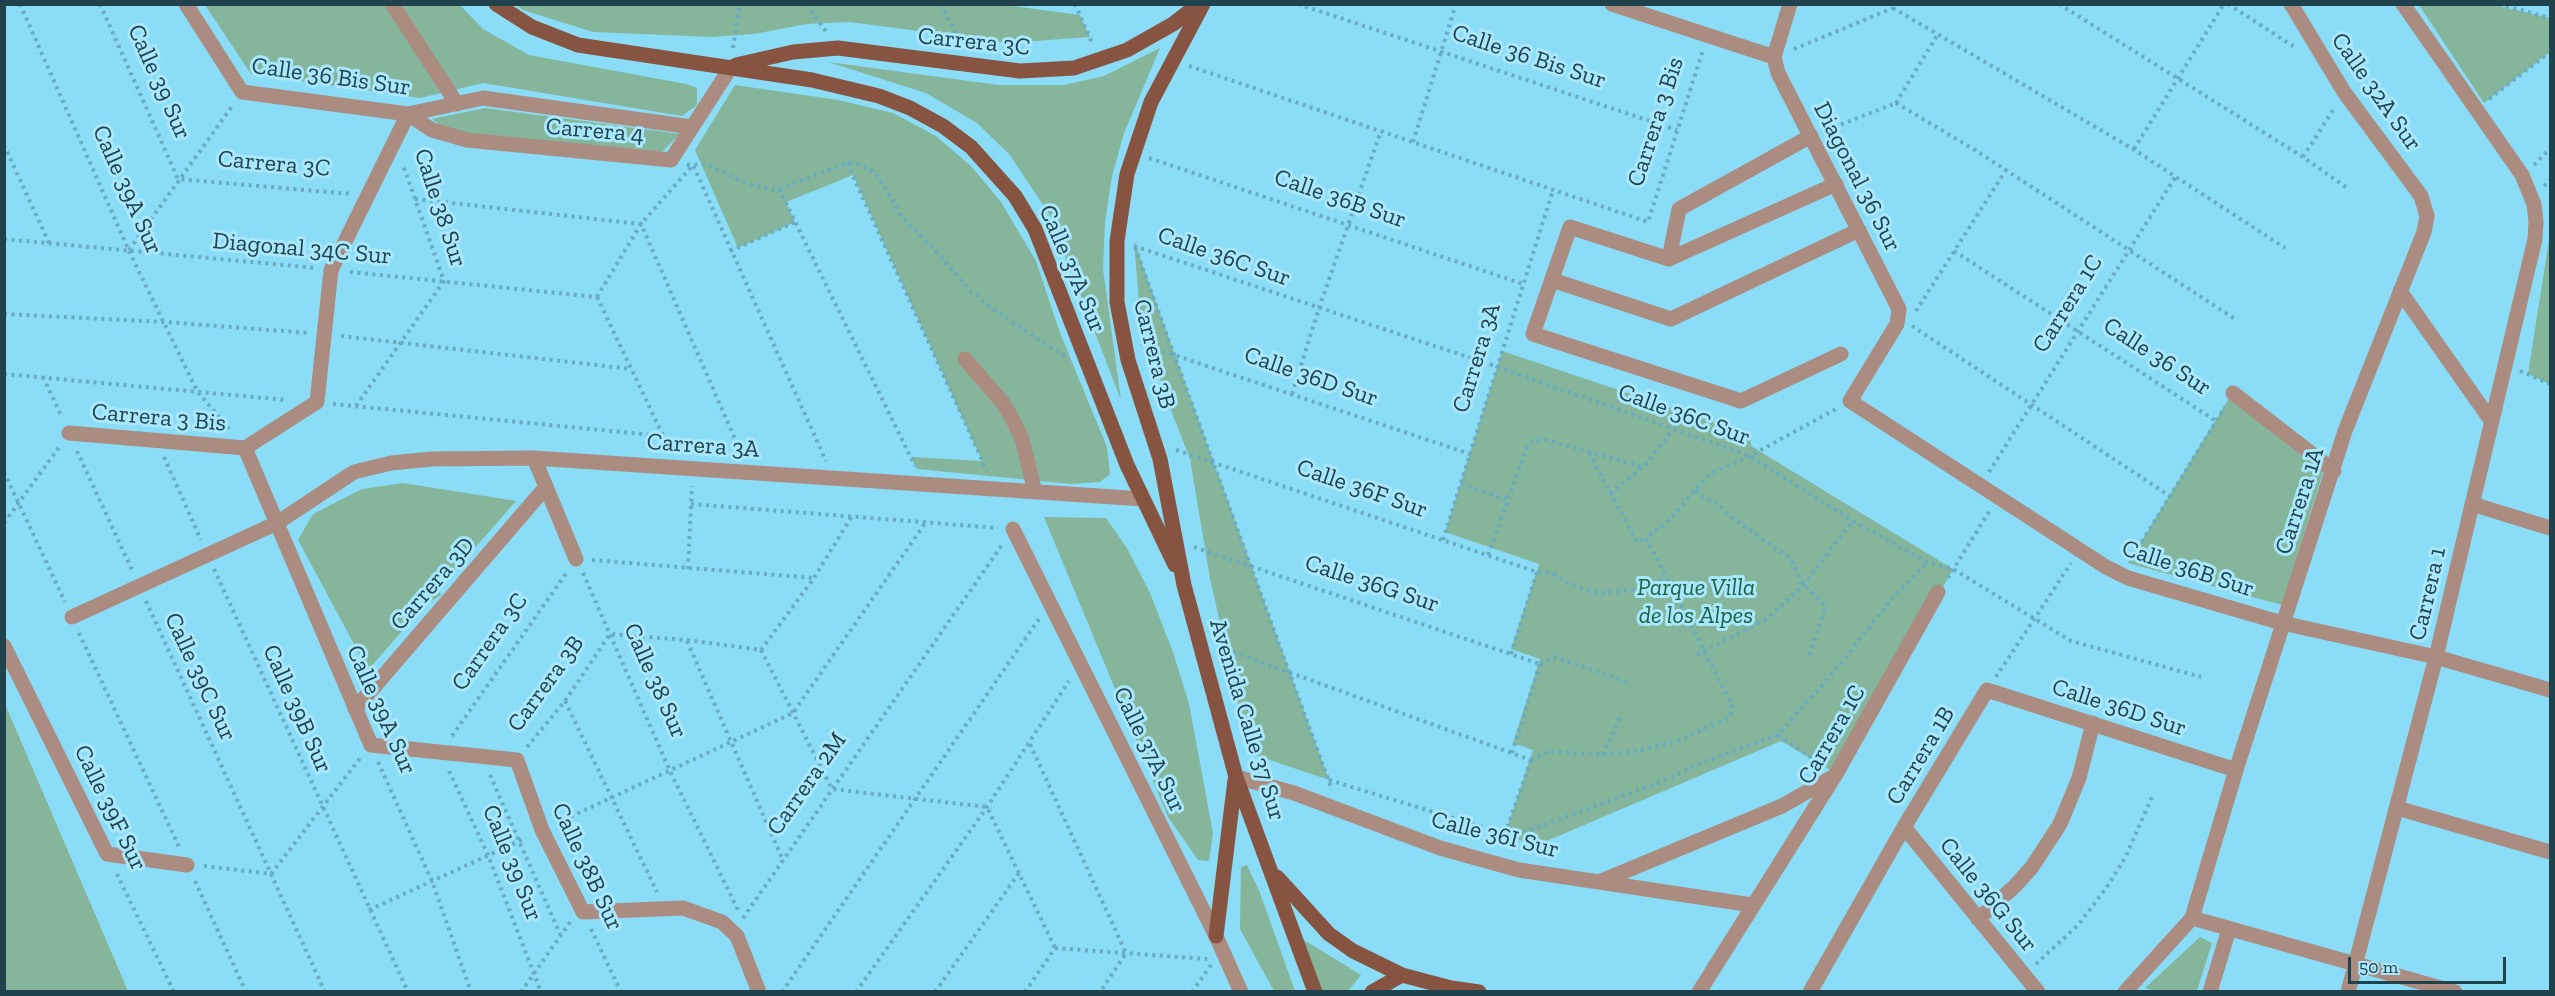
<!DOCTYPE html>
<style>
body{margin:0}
#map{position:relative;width:2555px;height:996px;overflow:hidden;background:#8bdcf7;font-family:"Zilla Slab",serif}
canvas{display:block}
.frame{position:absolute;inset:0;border:6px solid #20424d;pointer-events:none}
.scale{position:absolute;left:2348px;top:957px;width:158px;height:27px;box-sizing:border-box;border:3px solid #20424d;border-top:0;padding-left:8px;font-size:18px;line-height:21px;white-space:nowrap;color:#20424d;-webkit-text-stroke:4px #a8e7fc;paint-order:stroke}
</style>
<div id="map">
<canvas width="2555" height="996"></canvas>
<div class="frame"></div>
<div class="scale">50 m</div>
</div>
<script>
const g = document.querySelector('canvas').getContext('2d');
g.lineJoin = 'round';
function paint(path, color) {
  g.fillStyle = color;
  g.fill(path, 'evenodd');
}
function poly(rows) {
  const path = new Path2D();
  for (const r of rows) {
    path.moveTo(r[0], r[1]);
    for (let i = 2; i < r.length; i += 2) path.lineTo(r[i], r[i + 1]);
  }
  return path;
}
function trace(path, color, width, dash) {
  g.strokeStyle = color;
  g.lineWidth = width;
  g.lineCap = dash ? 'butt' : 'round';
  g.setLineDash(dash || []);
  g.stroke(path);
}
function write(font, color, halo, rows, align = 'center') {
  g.font = font + ' "Zilla Slab",serif';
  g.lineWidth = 6;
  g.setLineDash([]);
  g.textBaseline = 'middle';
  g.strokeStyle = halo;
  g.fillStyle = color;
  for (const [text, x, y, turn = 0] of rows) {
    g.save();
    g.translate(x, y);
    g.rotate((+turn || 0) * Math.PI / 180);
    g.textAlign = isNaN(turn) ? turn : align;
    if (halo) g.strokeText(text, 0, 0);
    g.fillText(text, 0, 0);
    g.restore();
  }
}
const green = poly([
 [998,4,1080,15,1090,37,1009,43,850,22,807,24,754,34,712,37,593,32,523,10,516,5],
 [205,5,460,5,483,29,529,55,686,84,697,88,697,105,682,116,483,83,420,98,251,74],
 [2419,5,2495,5,2550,18,2550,52,2484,103],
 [1160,48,1124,133,1112,176,1105,222,1103,269,1121,400,1049,214,1010,155,977,123,926,93,828,62,999,85,1064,85,1104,76],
 [735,85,838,100,893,113,936,136,971,166,1001,202,1036,261,1060,333,1107,447,1110,474,1100,482,1071,484,917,469,911,457,982,461,853,175,786,202,795,222,738,248,695,150],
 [485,108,680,134,662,152,493,139,445,129,432,119],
 [2550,234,2550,384,2528,374],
 [1134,241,1175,355,1329,780,1249,753,1210,578,1190,459,1165,395,1140,315],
 [1502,351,1750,434,1751,446,1953,569,1837,774,1781,741,1535,846,1505,834,1533,750,1513,743,1540,659,1511,649,1539,564,1445,532],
 [2231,395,2323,472,2282,605,2128,563],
 [403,483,516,501,438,590,441,595,425,605,368,670,298,540,313,514,362,489],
 [1044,517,1106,518,1127,548,1150,593,1173,652,1189,704,1213,833,1209,861,1198,860,1168,817],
 [5,704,128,991,5,991],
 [1247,865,1260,893,1295,991,1274,991,1240,929,1241,867],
 [2200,937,2212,943,2197,991,2155,991,2145,988],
 [1304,940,1361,975,1348,991,1322,991]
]);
const path = poly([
 [20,4,129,251,197,391,230,430],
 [100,4,178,179,351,194],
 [807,4,827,33],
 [941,4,962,47],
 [1075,4,1093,45],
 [1298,4,1677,130],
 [2059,4,2303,157,2347,188],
 [2228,4,2296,48],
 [2499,4,2550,18],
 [1893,8,2133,149,2285,248],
 [733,48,740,4],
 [1794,49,1893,8],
 [1189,66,1648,222,1703,50],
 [2489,99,2550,52],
 [1896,103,1975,150,2235,319],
 [1896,103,1938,34],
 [1827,130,1896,103],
 [1413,142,1456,4],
 [4,145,49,243],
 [2134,149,2224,4],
 [2303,157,2335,107],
 [1149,158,1523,284],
 [847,163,987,471],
 [687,165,707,164,741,181,769,190,779,189,847,163,855,163,872,171,879,178,901,216,942,258,971,292,1010,321,1066,357],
 [2534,165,2550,149],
 [2544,186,2550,180],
 [779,189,915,466],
 [415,199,641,224,742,455],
 [4,239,316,268],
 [1134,246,1498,367,1750,456,1853,521,1927,562,1953,569,2071,641,2201,677],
 [1135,247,1332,790],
 [129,250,233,105],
 [730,251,795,222],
 [1954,251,2216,421],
 [350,272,597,297],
 [597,297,641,224,693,165,826,461],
 [597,297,670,450],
 [1916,311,2006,170],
 [4,314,165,322,309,333],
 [1912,326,2170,496],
 [341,336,631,369],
 [1141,344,1470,454],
 [2520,371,2550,384],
 [4,374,286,400],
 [43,377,62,417],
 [1292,394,1319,308,1381,131],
 [333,404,663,436],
 [356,406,444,281,403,165],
 [1176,450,1537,572,1552,573,1568,583,1597,593,1635,590,1655,584,1665,577],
 [77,451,132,570],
 [1589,453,1637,542,1646,538],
 [164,457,201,540],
 [4,472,65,602],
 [1989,472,2176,176],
 [1461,484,1508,500],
 [1696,490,1703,497,1717,503,1731,517,1791,559,1801,582,1823,603,1824,611,1809,656],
 [1610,493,1644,467,1672,430],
 [691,504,998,528],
 [4,523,60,446],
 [1443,540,1553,190],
 [1194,547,1540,664],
 [1488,555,1526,450,1532,441,1546,440,1644,467],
 [592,560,814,578],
 [2130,561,2225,407],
 [214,569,408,992],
 [688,569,692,486],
 [583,573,670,771,739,912],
 [1948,578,1990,510],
 [146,601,325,992],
 [79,633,179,847],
 [687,641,782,858],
 [1219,647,1531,760],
 [761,650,832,789,987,807,1055,948],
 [761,650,814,578,852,516],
 [1511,654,1537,572],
 [1697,655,1766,619,1781,606,1804,584,1853,521],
 [1540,664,1555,657,1629,683],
 [1996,677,2071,563],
 [565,701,657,892],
 [1778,735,1822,765],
 [452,736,567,572],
 [1030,744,1126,953,1100,992],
 [527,747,565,701,610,634,687,640,761,650],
 [1512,753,1540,664],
 [1603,755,1620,717],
 [1531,760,1549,751,1593,755,1632,752,1674,742,1729,718,1733,708,1731,703,1646,538,1668,521,1710,474,1750,456,1836,409],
 [378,762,432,881,471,992],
 [449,771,488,855,541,992],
 [490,775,560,934],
 [1329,780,1505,834,1518,834,1541,826,1656,784,1706,761,1778,735,1843,661,1885,607,1927,562],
 [557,823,793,713,926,522],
 [1505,834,1531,760],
 [204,866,271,874,361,757],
 [117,874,174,992],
 [195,881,246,992],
 [369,910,526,838],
 [743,918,1002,545],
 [591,929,621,992],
 [1055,948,1207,959],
 [2036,964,2078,925,2107,887,2126,856,2152,797],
 [521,992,571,921],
 [782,992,1039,619],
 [856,992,987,807,1069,681],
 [935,992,1019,873],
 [1025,992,1055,948],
 [1192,992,1211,965]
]);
const minor = poly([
 [186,4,242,92,408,114,483,98,692,127],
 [392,4,457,104],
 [1612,4,1774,57],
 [1790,4,1774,57,1778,73,1899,309,1897,324,1850,401,2106,567,2128,578,2282,623,2436,657,2550,690],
 [1836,184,1669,259,1570,227,1533,334,1741,401,1841,354],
 [1669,259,1679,209,1811,136],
 [1552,280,1671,319,1859,230],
 [2400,291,2492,422],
 [965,359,1003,403,1013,420,1022,439,1035,492],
 [2233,393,2334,471],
 [69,433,245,448],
 [245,448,371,745,517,760,542,830,583,912,683,908,722,922,737,936,759,992],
 [245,448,317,402,331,270,408,114,432,130,467,140,671,160,731,67],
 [534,458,576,559],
 [2472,504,2550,528],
 [1013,529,1216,936,1241,992],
 [72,617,277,523,354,472,391,463,432,459,534,458,1143,499],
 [4,646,107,854,187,865],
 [355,709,545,488],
 [1236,777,1294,793,1440,848,1519,870,1752,905],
 [2397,808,2550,852],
 [1904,827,2038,992],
 [1599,882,1782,806,1831,778],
 [2192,918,2455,992],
 [1978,919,2015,886,2032,867,2060,824,2079,778,2093,723],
 [1699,992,1836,774,1938,592],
 [1810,992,1904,827,1987,690,2236,770],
 [2125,992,2192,918,2236,770,2345,431,2424,232,2427,216,2421,196,2344,92,2291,4],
 [2210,992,2229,929],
 [2348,992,2436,657,2535,239,2536,222,2534,204,2522,175,2403,4]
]);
const major = poly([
 [496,4,532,27,578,45,812,80,879,96,910,108,943,126,971,147,1015,196,1035,229,1127,465,1175,565],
 [1203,4,1151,102,1127,174,1117,241,1117,302,1128,360,1160,459,1184,585,1236,777,1315,992],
 [736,65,793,52,838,48,1020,71,1074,68,1127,50,1173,24,1199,4],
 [1277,877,1329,934,1353,951,1402,975,1451,988,1479,992],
 [1216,936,1235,780],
 [1372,992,1402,975]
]);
const streetNames = [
 ["Carrera 3C",974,42,6],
 ["Calle 36 Bis Sur",1529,57,18],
 ["Calle 36 Bis Sur",331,77,8],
 ["Calle 39 Sur",159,82,66],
 ["Calle 32A Sur",2376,92,55],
 ["Carrera 3 Bis",1656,122,-72],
 ["Carrera 4",595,131,5],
 ["Carrera 3C",274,164,5],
 ["Diagonal 36 Sur",1857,177,63],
 ["Calle 39A Sur",127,190,66],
 ["Calle 36B Sur",1340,199,19],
 ["Calle 38 Sur",440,208,72],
 ["Diagonal 34C Sur",302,249,5],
 ["Calle 36C Sur",1224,257,19],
 ["Calle 37A Sur",1072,269,67],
 ["Carrera 1C",2068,304,-58],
 ["Carrera 3B",1154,354,76],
 ["Calle 36 Sur",2157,357,33],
 ["Carrera 3A",1477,358,-73],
 ["Calle 36D Sur",1311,377,19],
 ["Calle 36C Sur",1684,415,20],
 ["Carrera 3 Bis",159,418,5],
 ["Carrera 3A",703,446,4],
 ["Calle 36F Sur",1362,489,19],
 ["Carrera 1A",2300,501,-72],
 ["Calle 36B Sur",2188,569,18],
 ["Carrera 3D",433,584,-49],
 ["Calle 36G Sur",1372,584,18],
 ["Carrera 1",2428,594,-77],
 ["Carrera 3C",490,642,-55],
 ["Calle 39C Sur",200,677,65],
 ["Calle 38 Sur",655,681,66],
 ["Carrera 3B",546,684,-54],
 ["Calle 36D Sur",2119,708,18],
 ["Calle 39B Sur",297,709,66],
 ["Calle 39A Sur",381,710,66],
 ["Avenida Calle 37 Sur",1247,720,73],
 ["Carrera 1C",1832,735,-60],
 ["Calle 37A Sur",1149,750,64],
 ["Carrera 1B",1921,756,-59],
 ["Carrera 2M",807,784,-55],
 ["Calle 39F Sur",110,808,64],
 ["Calle 36I Sur",1495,835,14],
 ["Calle 39 Sur",512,863,68],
 ["Calle 38B Sur",587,867,65],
 ["Calle 36G Sur",1988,895,51]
];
const parkNames = [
 ["Parque Villa",1696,588],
 ["de los Alpes",1696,616]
];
paint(green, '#85b69b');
trace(path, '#69abc1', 4, [3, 4.5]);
trace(minor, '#aa8c81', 15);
trace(major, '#875441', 15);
write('24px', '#20424d', '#a8e7fc', streetNames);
write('italic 24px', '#206245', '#a8e7fc', parkNames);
</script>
